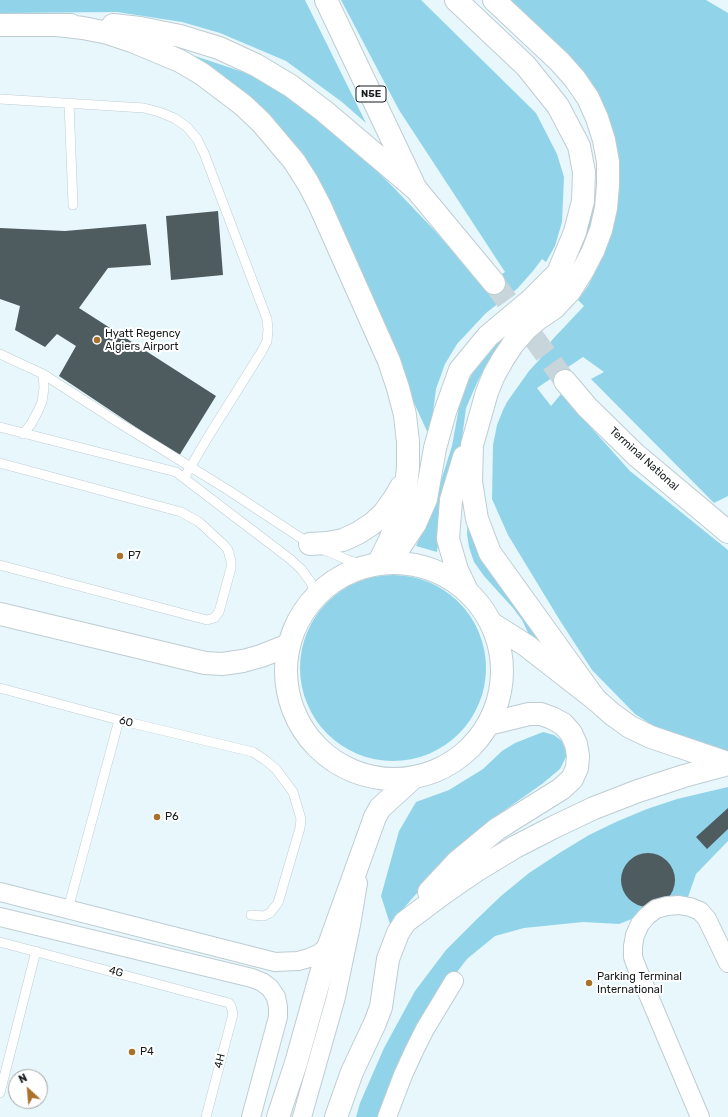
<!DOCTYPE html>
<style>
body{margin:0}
#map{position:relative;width:728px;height:1117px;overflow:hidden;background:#e7f7fc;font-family:Rubik,sans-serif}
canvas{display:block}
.north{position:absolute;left:8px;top:1069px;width:40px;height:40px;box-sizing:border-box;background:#fff;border:1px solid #a2a4a5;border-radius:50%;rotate:334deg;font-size:11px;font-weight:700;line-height:16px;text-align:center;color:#161c1d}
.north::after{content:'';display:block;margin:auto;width:14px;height:18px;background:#a8722d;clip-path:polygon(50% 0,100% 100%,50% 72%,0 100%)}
</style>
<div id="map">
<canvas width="728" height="1117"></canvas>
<div class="north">N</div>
</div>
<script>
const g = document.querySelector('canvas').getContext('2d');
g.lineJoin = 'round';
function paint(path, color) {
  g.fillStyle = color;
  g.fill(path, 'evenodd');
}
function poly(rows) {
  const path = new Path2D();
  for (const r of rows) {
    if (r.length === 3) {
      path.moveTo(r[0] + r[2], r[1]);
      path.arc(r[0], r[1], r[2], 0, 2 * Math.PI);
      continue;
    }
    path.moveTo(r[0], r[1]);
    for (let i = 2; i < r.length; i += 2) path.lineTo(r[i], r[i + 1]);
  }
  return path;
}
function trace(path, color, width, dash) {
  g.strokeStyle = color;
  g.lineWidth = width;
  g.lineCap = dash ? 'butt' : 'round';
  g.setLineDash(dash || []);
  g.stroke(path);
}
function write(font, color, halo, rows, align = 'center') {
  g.font = font + ' Rubik,sans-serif';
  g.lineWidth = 4;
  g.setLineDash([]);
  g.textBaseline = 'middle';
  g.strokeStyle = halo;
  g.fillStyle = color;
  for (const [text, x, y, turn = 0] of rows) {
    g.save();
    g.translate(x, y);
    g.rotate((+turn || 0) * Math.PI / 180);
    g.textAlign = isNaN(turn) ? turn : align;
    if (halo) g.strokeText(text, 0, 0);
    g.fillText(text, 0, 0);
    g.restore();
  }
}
const green = poly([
 [0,0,305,0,366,123,342,102,286,61,220,33,182,22,117,12,0,13],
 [341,0,421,0,536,113,557,154,564,177,562,222,555,246,546,262,542,259,533,271,517,289,486,313,457,344,445,364,436,389,432,420,432,442,322,203,189,54,243,72,270,85,324,123,350,144,394,188,436,232,483,287,505,272,399,110],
 [454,0,464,0,546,80,563,100,584,136,592,162,595,200,593,222,587,247,572,278,552,303,507,342,487,363,476,385,466,408,461,446,444,503,437,552,416,546,430,515,452,446,459,407,468,381,481,358,500,338,546,296,564,273,579,245,585,221,588,199,584,164,577,140,567,120,558,105,541,86],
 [491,0,706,0,728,13,728,496,714,503,591,379,604,372,583,357,537,388,551,406,561,394,630,471,728,550,728,750,716,752,652,725,635,714,592,670,559,619,508,535,492,499,493,445,497,425,503,410,507,402,529,371,540,359,552,340,584,306,578,300,588,286,605,253,612,222,590,105],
 [468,510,551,652,531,639,522,620,513,608,484,576,474,562,469,547,467,534],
 [393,668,93],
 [543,732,554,735,562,741,567,755,560,769,542,784,485,824,437,870,390,924,381,896,399,831,416,802,449,790,483,769,502,751,515,743],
 [728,787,728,841,696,874,688,897,619,924,583,922,524,928,495,936,467,959,431,1006,401,1057,380,1117,356,1117,360,1103,384,1048,415,991,446,950,477,919,501,896,529,873,561,852,589,835,618,821,647,809,677,799]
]);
const building = poly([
 [218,211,223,275,171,280,166,216],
 [146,224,151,265,108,268,79,308,216,396,179,456,59,376,76,346,57,334,45,347,15,330,20,306,0,299,0,228,65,231],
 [728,808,728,829,707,849,696,837],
 [648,880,27]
]);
const secondaryTunnel = poly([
 [494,283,565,381]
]);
const lane = poly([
 [0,99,144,108,159,112,174,118,187,127,197,139,204,153,267,319,268,330,267,341,262,351,208,437,184,478],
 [69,103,73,205],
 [0,354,43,374,116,421,228,490,310,544,348,560,367,566],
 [0,427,176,472,290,559,301,569,310,581,317,595],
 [23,434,31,424,37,413,42,402,44,388,43,374],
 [0,463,181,512,199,522,224,545,228,550,231,561,231,568,219,612,214,618,207,620,0,565],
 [0,688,119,720,253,752,265,760,276,769,293,792,301,819,300,828,278,903,270,913,264,916,251,915],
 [68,909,119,720],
 [0,942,229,1003,231,1006,233,1014,206,1117],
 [0,1093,36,951]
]);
const street = poly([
 [0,892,275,962,298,961,309,958,320,953,329,945],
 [0,917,252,978,262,982,270,988,276,997,278,1007,278,1017,251,1117],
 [302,1117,336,997,351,925,358,883],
 [387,1117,403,1075,414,1051,425,1029,454,981],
 [700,1117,637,968,633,957,633,946,635,935,640,924,647,916,656,909,667,906,679,905,690,907,700,911,707,919,728,963]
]);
const secondary = poly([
 [416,189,494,283],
 [565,381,587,407,636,455,728,532],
 [394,671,108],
 [0,614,205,663,222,664,243,661,261,656,289,645],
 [491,623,527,646,595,699,612,714,630,727,651,737,728,763],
 [429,892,457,862,497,829,561,789,572,779,577,768,578,756,576,744,571,733,563,724,552,718,541,714,529,714,488,724],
 [278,1117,296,1063,329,945,375,817,380,808,414,777],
 [336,1117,352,1072,375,1023,381,1007,388,959,398,933,405,922,441,895,477,870,515,847,554,827,594,808,638,791,684,776,728,764]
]);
const highway = poly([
 [326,0,413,183],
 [494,0,560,62,575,79,588,98,597,118,604,140,608,162,608,185,606,208,601,230,593,251,582,272,570,291,554,308,539,318,525,330,513,344,503,359,494,375,487,392,472,445,471,482,477,519,490,553,595,699],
 [0,25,71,25],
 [57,25,83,28,108,33,132,41,180,61,202,74,243,105,261,122,294,161,308,183,320,206,389,361,398,388,405,415,408,442,408,467,405,496,398,520,389,542,378,564],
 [113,25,140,28,180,36,219,48,256,65,291,86,324,111,416,189],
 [464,457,451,500,448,539,457,570,467,591],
 [310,544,327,543,343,540,358,533,372,524,384,513,394,499,401,487],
 [393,557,415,524,426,499,435,448,445,412,460,370,488,336,531,300,558,273,575,232,583,201,584,172,579,146,558,106,526,66,456,0]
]);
const markers = [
 [97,340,4,"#a8722d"],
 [120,556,4,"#a8722d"],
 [157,817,4,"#a8722d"],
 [589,983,4,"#a8722d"],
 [132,1052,4,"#a8722d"]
];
const shields = [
 [371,94,30]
];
const shieldNames = [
 ["N5E",371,94]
];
const poiNames = [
 ["Hyatt Regency",105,334],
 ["Algiers Airport",105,347],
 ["P7",128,556],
 ["P6",165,817],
 ["Parking Terminal",597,977],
 ["International",597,990],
 ["P4",140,1052]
];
const streetNames = [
 ["Terminal National",644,459,42],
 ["6O",126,722,14],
 ["4G",116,972,15],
 ["4H",220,1061,-76]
];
paint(green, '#91d4e9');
paint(building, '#4e5c60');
trace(secondaryTunnel, '#c8d6db', 22, [22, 11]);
trace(lane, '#becdd2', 10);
trace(street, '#becdd2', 20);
trace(secondary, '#becdd2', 24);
trace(highway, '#becdd2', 24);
trace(lane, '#fff', 9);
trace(street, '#fff', 18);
trace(secondary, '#fff', 22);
trace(highway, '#fff', 22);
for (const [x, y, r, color] of markers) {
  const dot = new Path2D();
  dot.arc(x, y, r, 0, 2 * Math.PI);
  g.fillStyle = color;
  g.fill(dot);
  trace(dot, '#fff', 1.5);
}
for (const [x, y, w] of shields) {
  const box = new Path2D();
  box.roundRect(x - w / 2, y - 8, w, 16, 3);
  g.fillStyle = '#fff';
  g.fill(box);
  trace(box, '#161c1d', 1);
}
write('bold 10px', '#161c1d', null, shieldNames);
write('11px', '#161c1d', '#fff', poiNames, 'left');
write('11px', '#161c1d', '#fff', streetNames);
</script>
